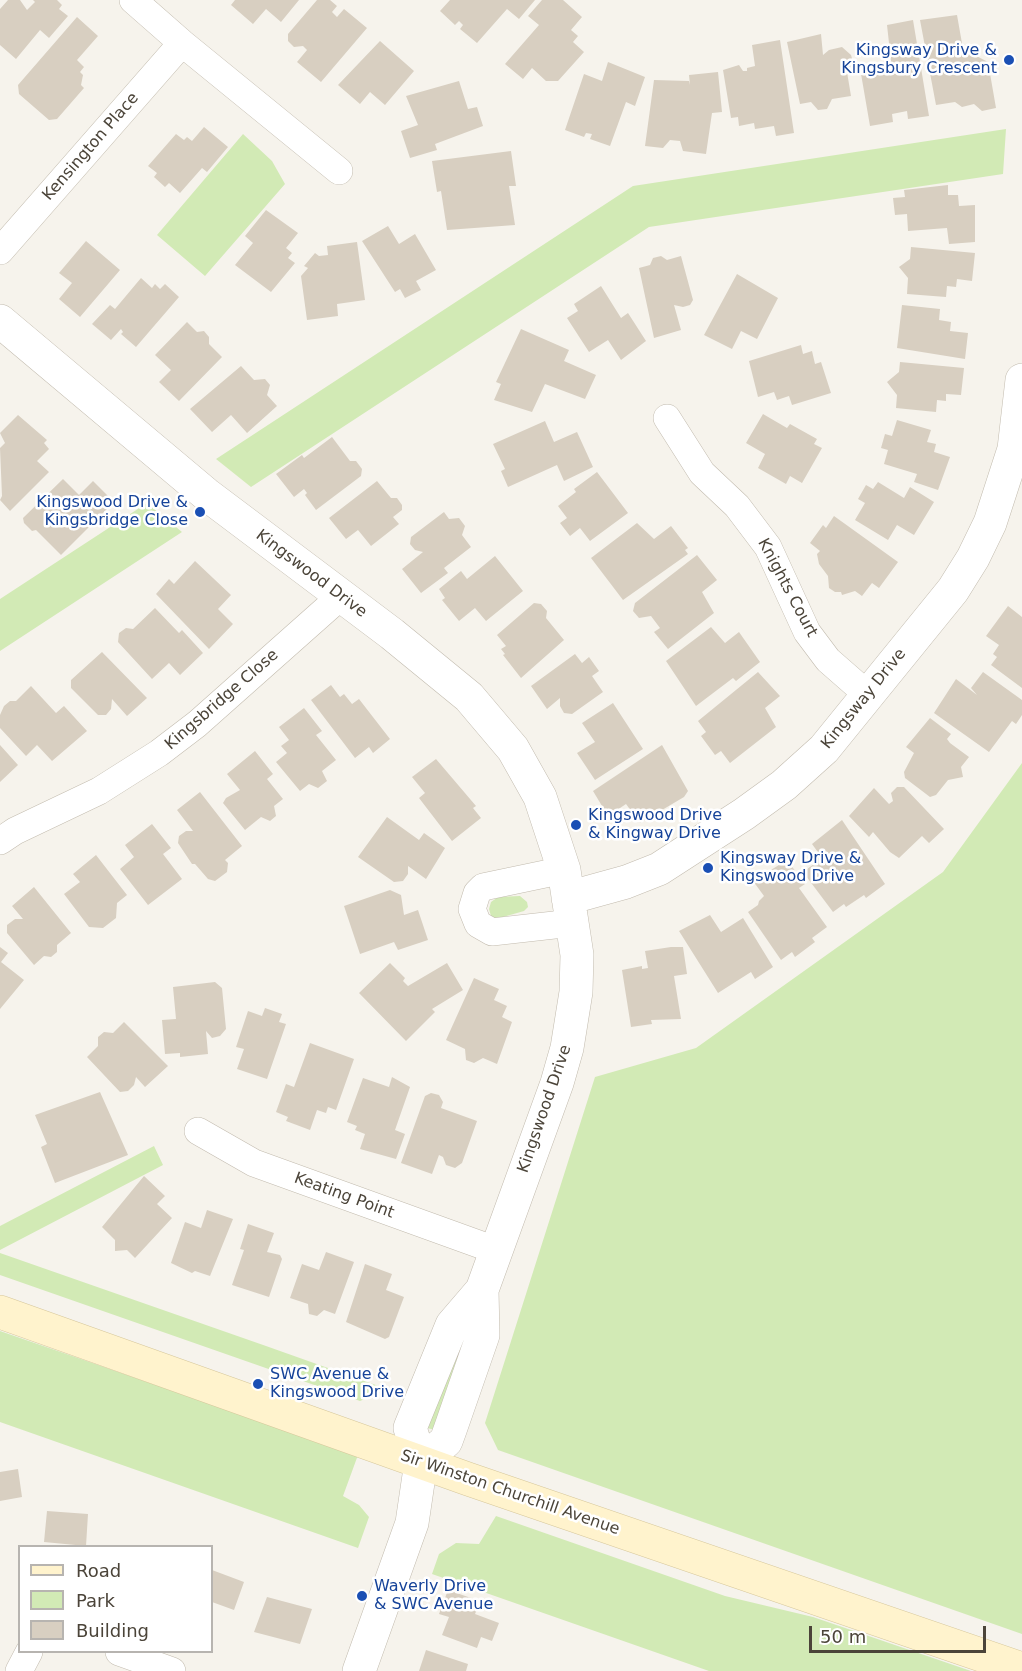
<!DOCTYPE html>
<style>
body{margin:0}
#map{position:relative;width:1022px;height:1671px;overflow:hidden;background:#f6f3ec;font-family:"DejaVu Sans",sans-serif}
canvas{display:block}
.legend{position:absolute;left:18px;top:1545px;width:195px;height:108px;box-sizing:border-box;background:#fff;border:2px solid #b7b4b0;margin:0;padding:8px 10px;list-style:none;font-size:18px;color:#4b4439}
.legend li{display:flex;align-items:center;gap:12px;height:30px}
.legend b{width:30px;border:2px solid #b7b4b0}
.scale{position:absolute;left:809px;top:1626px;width:177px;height:27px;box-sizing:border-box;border:3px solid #4b4439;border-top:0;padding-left:8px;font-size:18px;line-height:21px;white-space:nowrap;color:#4b4439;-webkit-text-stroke:4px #fff;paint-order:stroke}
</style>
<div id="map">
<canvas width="1022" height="1671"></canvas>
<ul class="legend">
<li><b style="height:8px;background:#fff3cd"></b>Road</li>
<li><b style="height:16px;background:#d2eab5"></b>Park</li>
<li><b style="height:16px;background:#d8cfc1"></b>Building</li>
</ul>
<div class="scale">50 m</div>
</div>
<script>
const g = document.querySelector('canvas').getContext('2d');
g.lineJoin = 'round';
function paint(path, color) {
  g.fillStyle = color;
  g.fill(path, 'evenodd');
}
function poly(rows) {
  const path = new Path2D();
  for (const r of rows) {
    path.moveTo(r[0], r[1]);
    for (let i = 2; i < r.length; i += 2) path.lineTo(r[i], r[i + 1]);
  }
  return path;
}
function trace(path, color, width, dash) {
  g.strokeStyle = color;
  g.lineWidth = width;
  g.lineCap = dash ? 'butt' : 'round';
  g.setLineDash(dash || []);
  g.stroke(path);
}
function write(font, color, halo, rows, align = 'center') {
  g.font = font + ' "DejaVu Sans",sans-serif';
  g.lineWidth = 5;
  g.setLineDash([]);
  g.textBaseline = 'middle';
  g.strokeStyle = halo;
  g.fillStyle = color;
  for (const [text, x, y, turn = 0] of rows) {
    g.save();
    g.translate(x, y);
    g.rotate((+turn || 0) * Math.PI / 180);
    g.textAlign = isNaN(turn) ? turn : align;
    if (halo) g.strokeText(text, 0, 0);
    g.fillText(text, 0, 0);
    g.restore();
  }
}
const green = poly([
 [1006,129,1003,174,649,227,251,487,216,459,633,186],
 [243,134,272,161,285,184,205,276,157,235],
 [147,503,182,532,0,651,0,599],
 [1022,763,1022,1634,498,1450,485,1423,595,1077,696,1048,943,872],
 [520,896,527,902,528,907,524,911,496,919,491,916,489,909,491,902,498,897],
 [154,1146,163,1165,0,1250,0,1226],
 [0,1253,266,1346,387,1389,360,1401,0,1275],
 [0,1331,358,1455,343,1496,359,1505,369,1517,358,1548,0,1422],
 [464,1332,467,1333,435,1430,427,1428],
 [496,1516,725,1596,813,1617,971,1671,709,1671,432,1574,439,1554,456,1543,479,1544]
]);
const building = poly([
 [8,0,20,0,27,10,35,2,33,0,57,0,62,5,59,9,68,16,49,38,40,30,16,59,0,45,0,9],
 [235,0,299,0,281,22,266,9,253,24,231,5],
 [317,0,330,0,337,6,332,12,337,17,344,9,367,28,321,82,297,62,307,50,303,46,294,47,288,41,288,34],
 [450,0,535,0,519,19,507,9,477,43,460,29,463,25,459,21,455,25,440,11],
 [542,0,563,0,582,17,571,30,578,36,573,42,584,52,558,81,546,81,532,68,523,79,505,64,539,25,528,16],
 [957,15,963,49,988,62,996,108,982,111,974,104,962,107,955,102,936,105,920,20],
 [77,17,98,36,77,60,84,67,80,72,83,75,81,85,84,88,57,119,49,120,19,94,18,85],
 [913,20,929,116,908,119,907,111,892,114,893,122,870,126,860,68,891,61,887,25],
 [821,34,823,55,829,50,842,47,851,55,853,62,847,72,851,96,832,99,827,109,818,110,811,102,800,104,787,42],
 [780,40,794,133,776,136,774,126,755,129,754,123,739,126,738,117,731,118,723,70,739,65,743,71,747,71,747,68,755,66,752,45],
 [380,41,414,71,385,105,370,92,360,104,338,85],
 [608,62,645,77,635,106,626,102,610,146,590,139,592,134,586,133,584,137,565,130,584,74,602,81],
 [718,72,722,112,712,113,706,154,683,151,680,141,670,140,663,148,645,146,654,80,689,81,690,85,689,75],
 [459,81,468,109,477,107,483,126,435,144,437,150,410,158,401,131,418,125,406,96],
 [204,127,228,147,207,172,202,168,180,193,169,183,165,187,154,177,157,173,148,166,176,134,184,140,187,137,192,141],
 [511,151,516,186,509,186,515,225,447,230,441,191,437,192,432,161],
 [948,185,948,195,958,195,959,206,975,205,975,242,949,244,947,228,908,231,907,214,895,215,893,198,905,197,904,190],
 [266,210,298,233,286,248,292,253,288,258,295,263,271,292,235,265,253,243,245,236],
 [388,226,399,244,415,234,436,270,416,281,421,290,405,298,400,289,395,292,362,241],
 [86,241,120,270,80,317,59,299,72,283,59,273],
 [357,242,365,300,337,304,338,316,307,320,301,276,308,268,304,266,315,253,319,256,328,255,327,246],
 [911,247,975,253,972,281,957,279,956,287,947,286,946,297,907,294,908,278,899,267,910,259],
 [661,256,667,260,681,256,693,300,690,305,683,307,674,305,681,330,654,338,639,268,650,265,653,258],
 [737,274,778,298,757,339,741,331,732,349,704,335],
 [141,278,152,288,155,284,160,289,165,284,179,297,136,347,121,334,123,332,121,329,111,340,92,324,110,305,115,309],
 [601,286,621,318,628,313,646,341,621,360,608,340,589,352,567,318,578,311,574,304],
 [902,305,940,309,939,320,951,322,950,331,968,333,965,359,897,348],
 [187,322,197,332,204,331,209,337,209,344,222,357,179,401,159,382,171,370,155,355],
 [521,329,569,350,564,361,596,375,585,399,545,384,532,412,494,400,501,384,496,382],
 [801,345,803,354,812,351,815,364,821,362,831,393,792,405,789,396,777,400,774,392,758,397,749,361],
 [900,362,964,368,961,395,946,394,946,401,937,400,936,412,896,408,897,395,887,382,899,372],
 [241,366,254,380,265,379,270,385,267,395,277,406,247,433,231,415,212,432,190,409],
 [763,414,787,428,790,424,817,439,814,444,822,448,802,483,790,476,786,484,758,468,765,454,746,443],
 [18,415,47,440,44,443,49,449,37,461,49,472,10,511,0,500,2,496,0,448,5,443,0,433],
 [897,420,931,430,927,442,936,444,934,452,950,457,938,490,914,482,917,474,884,464,888,450,881,448,885,434,892,436],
 [545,421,554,442,577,432,593,467,564,481,557,465,508,487,501,471,505,469,493,444],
 [332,437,350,461,356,461,362,469,361,476,316,510,305,495,307,493,304,489,294,497,276,474,302,455,304,458],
 [597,472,628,513,590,541,580,528,570,536,560,523,567,518,558,506,576,492,574,489],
 [63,479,79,495,93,481,114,502,61,555,36,530,32,531,24,523,23,518],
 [377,481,391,498,397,498,402,505,402,510,393,517,399,524,371,546,358,530,346,539,329,518],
 [878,482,904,498,910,487,934,502,914,535,897,525,888,540,855,520,865,503,858,499,866,485,873,489],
 [444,512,449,519,459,518,465,526,462,535,471,547,444,568,448,573,421,593,402,569,423,552,415,550,410,544,411,537],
 [834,516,898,562,879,588,872,583,862,596,855,591,842,595,841,592,835,592,829,588,828,576,819,564,817,554,820,551,810,543,823,525,826,528],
 [637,523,654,539,671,526,688,548,685,550,688,554,623,600,591,558],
 [697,555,717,580,702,592,714,613,668,649,654,632,660,628,651,616,639,618,633,611,635,603],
 [495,556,523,591,486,621,475,608,459,621,442,600,445,598,439,589,461,571,467,579],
 [195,561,231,595,218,609,233,624,209,649,156,594,169,579,174,584],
 [534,603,541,604,547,611,546,618,564,640,521,678,503,655,505,654,501,649,506,646,497,635],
 [1008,606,1022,617,1022,688,991,665,997,657,993,654,999,645,986,636],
 [155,608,179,633,182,630,203,653,180,675,169,663,152,679,118,642,119,633,126,628,133,629],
 [711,627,725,643,739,632,760,662,736,681,733,678,696,706,666,661],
 [102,652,147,698,127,716,112,699,111,709,106,715,98,715,71,688,71,680],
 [575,654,582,663,589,657,599,671,592,676,603,692,572,714,564,713,560,706,560,698,547,709,531,686],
 [758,672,780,696,765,708,776,727,730,763,721,751,715,755,701,736,706,732,698,721],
 [983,672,1022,700,1022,715,1016,724,1012,721,989,752,934,713,956,679,977,695,971,688],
 [331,685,340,697,344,694,352,704,359,699,390,739,373,753,369,747,355,758,311,700],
 [31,686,56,713,64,706,87,731,52,761,37,745,26,756,0,728,0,715,4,706,10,701,16,701],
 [613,703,643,749,595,780,577,753,595,742,582,723],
 [304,708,322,731,316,735,336,760,322,771,327,781,318,788,309,784,300,791,276,762,287,753,281,746,289,740,279,727],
 [930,718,951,734,947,739,950,743,969,757,961,767,963,777,948,780,936,795,930,797,905,778,904,772,914,753,906,747],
 [0,745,18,765,0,782],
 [662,745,688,791,684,797,640,823,626,804,608,816,593,791],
 [255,751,273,774,267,779,283,799,274,806,276,816,270,821,261,817,245,830,223,803,226,798,240,790,227,774],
 [436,759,476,806,473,808,481,818,452,841,419,798,425,793,412,777],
 [897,787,904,787,944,829,929,843,922,836,899,858,890,852,873,832,869,837,849,816,874,788,889,804,893,801,891,793],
 [200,792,242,846,225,860,228,863,227,872,215,881,208,879,195,864,192,864,178,843,179,836,186,831,193,831,177,810],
 [387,817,419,840,424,833,445,848,426,879,408,866,408,874,403,881,394,882,358,857],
 [842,820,885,884,866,898,864,895,846,907,844,904,833,912,803,872,814,864,811,861,820,855,812,844],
 [152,824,171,848,163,854,182,879,148,905,120,869,134,857,125,845],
 [96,855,127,895,117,903,116,918,103,928,89,927,64,894,80,882,73,874],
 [787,860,805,884,799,888,827,927,812,938,815,942,795,957,792,952,781,960,748,912,758,905,759,901,764,896,753,881],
 [34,887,71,933,57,945,57,952,51,957,44,956,34,965,7,933,7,925,15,919,23,919,12,906],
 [390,890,401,895,404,915,418,910,428,940,398,950,394,942,360,954,344,906],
 [710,915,721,932,743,918,773,967,755,979,751,972,718,993,679,931],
 [0,947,8,953,1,962,24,980,0,1009],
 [671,947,683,947,687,974,674,976,681,1019,651,1020,652,1024,631,1027,622,970,642,966,642,969,648,968,645,951],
 [390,963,405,978,403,981,408,986,447,963,463,990,432,1009,435,1012,406,1041,359,993],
 [474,978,499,989,494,1000,507,1006,502,1017,512,1022,497,1064,483,1058,474,1063,466,1060,465,1049,446,1040],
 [215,982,222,988,226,1029,220,1036,212,1038,206,1031,208,1054,180,1057,180,1053,165,1054,162,1020,176,1019,173,987],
 [265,1008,282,1014,279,1022,286,1024,267,1079,237,1069,244,1049,236,1047,248,1011,262,1016],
 [124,1022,168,1066,145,1087,136,1077,134,1085,128,1091,120,1092,87,1057,98,1046,98,1037,104,1032,113,1033],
 [310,1043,354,1059,336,1110,328,1107,326,1113,317,1110,310,1130,286,1121,288,1117,276,1112,286,1084,294,1087],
 [392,1077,410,1087,395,1130,405,1134,396,1159,360,1149,365,1134,355,1130,357,1126,347,1122,363,1078,389,1087],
 [100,1092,128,1155,55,1183,41,1147,47,1144,35,1115],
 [431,1093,439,1095,443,1102,441,1108,477,1121,462,1163,455,1168,446,1165,443,1157,439,1155,432,1174,401,1163,425,1096],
 [144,1176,165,1196,157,1204,172,1218,135,1258,127,1250,115,1251,115,1240,102,1227],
 [207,1210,233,1219,210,1276,195,1271,192,1273,171,1263,185,1222,201,1228],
 [248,1224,274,1233,267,1252,280,1255,282,1259,269,1297,232,1285,244,1250,240,1249],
 [326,1252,354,1262,335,1314,324,1310,317,1316,309,1314,308,1304,290,1298,302,1264,319,1270],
 [365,1264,392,1274,386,1290,404,1297,389,1337,385,1339,346,1322],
 [18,1469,22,1497,0,1501,0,1472],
 [47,1511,88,1514,86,1546,44,1542],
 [212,1570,244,1582,234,1610,212,1602],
 [448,1590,471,1598,468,1604,478,1607,475,1614,499,1623,492,1641,481,1637,477,1648,442,1635,449,1617,439,1614],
 [267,1597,312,1609,300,1644,254,1632],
 [426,1650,468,1664,466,1671,419,1671]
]);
const minor = poly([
 [133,0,182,43,339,171],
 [0,251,182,43],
 [667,418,702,473,737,506,768,547,807,632,828,660,868,695],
 [0,841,15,831,99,791,159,753,197,724,340,597],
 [564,870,483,887,477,893,472,909,478,924,492,932,572,923],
 [198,1131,254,1163,495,1250],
 [119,1652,172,1671],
 [19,1671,29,1652]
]);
const tertiary = poly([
 [0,321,206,494,392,634,469,697,513,749,540,797,564,870,577,955,576,992,567,1048,557,1083,482,1290,483,1335,450,1430,446,1441,421,1462],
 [568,898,626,882,659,869,744,814,784,785,824,749,953,590,973,558,990,523,1014,449,1022,380],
 [359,1671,412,1523,421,1462,410,1428,452,1325,482,1290]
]);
const secondary = poly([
 [0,1312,468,1479,1022,1669]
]);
const markers = [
 [1009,60,6,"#1a4fb4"],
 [200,512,6,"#1a4fb4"],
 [576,825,6,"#1a4fb4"],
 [708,868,6,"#1a4fb4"],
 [258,1384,6,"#1a4fb4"],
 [362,1596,6,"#1a4fb4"]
];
const transitNames = [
 ["Kingsway Drive &",997,51,"right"],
 ["Kingsbury Crescent",997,69,"right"],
 ["Kingswood Drive &",188,503,"right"],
 ["Kingsbridge Close",188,521,"right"],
 ["Kingswood Drive",588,816],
 ["& Kingway Drive",588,834],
 ["Kingsway Drive &",720,859],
 ["Kingswood Drive",720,877],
 ["SWC Avenue &",270,1375],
 ["Kingswood Drive",270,1393],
 ["Waverly Drive",374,1587],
 ["& SWC Avenue",374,1605]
];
const streetNames = [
 ["Kensington Place",91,147,-49],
 ["Kingswood Drive",311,574,37],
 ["Knights Court",787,588,62],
 ["Kingsway Drive",864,699,-51],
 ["Kingsbridge Close",222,700,-41],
 ["Kingswood Drive",545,1109,-71],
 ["Keating Point",344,1196,20],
 ["Sir Winston Churchill Avenue",510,1493,19]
];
paint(green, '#d2eab5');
paint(building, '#d8cfc1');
trace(minor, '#c2bbae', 28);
trace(tertiary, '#c2bbae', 34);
trace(secondary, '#d6c79b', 34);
trace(minor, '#fff', 27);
trace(tertiary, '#fff', 33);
trace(secondary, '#fff3cd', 33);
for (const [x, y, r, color] of markers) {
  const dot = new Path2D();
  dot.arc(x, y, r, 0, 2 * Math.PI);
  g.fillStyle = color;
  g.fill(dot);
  trace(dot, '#fff', 2);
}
write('16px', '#164399', '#fff', transitNames, 'left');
write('16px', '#4b4439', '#fff', streetNames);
</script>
